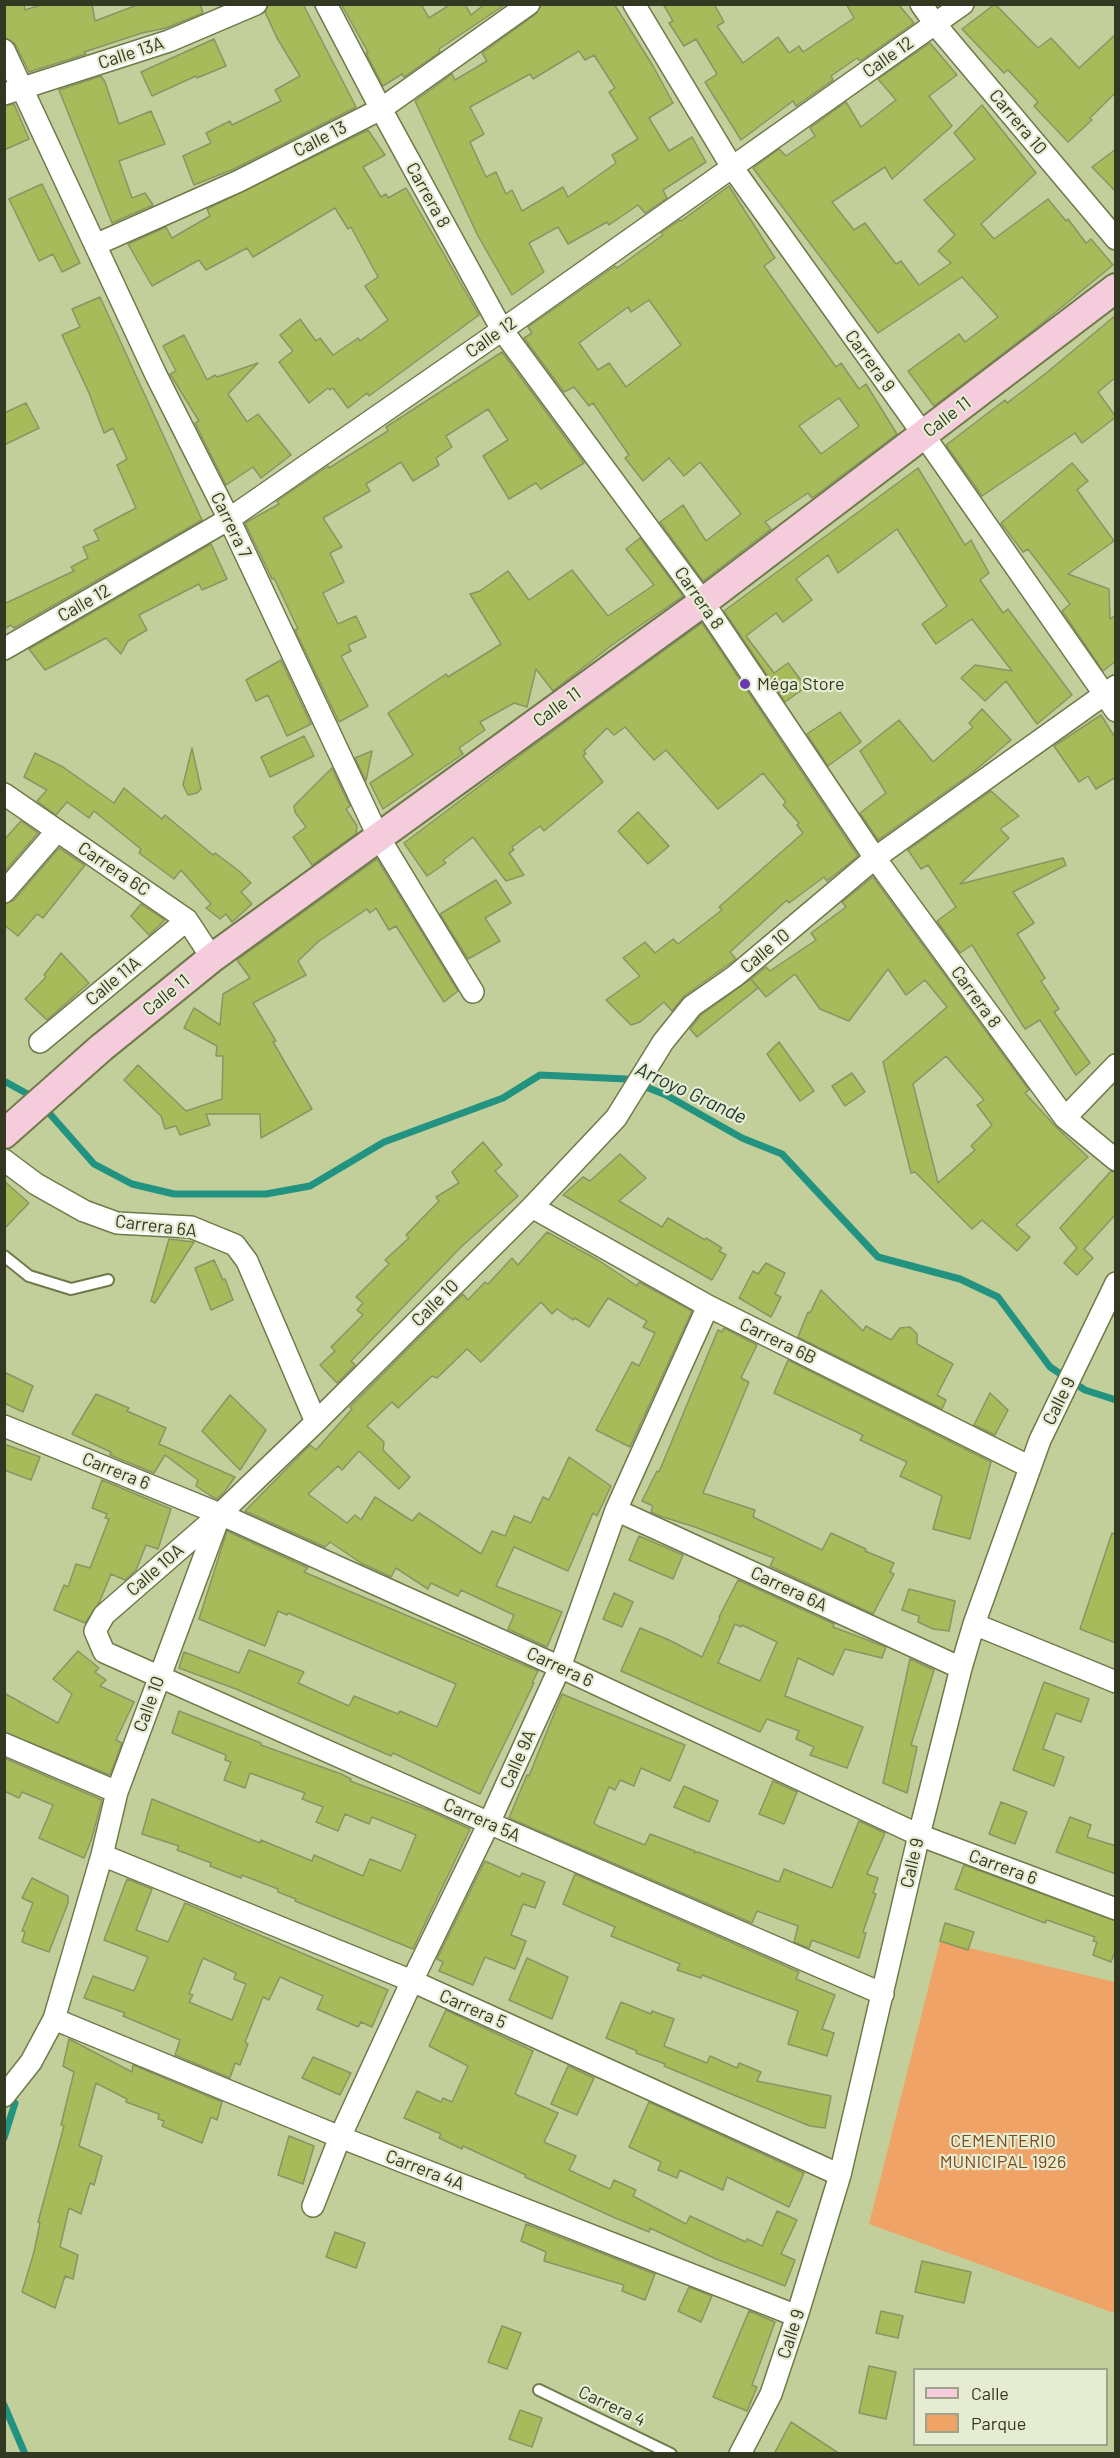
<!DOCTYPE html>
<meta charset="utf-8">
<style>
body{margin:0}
#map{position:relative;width:1120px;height:2458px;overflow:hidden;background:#c3cf9a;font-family:Barlow,sans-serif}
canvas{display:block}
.frame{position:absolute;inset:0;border:6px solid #333822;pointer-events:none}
.legend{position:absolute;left:913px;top:2368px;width:195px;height:78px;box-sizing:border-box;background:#e6ecd2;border:2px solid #9ea48c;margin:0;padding:8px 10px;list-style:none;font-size:18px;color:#333822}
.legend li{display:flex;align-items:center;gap:12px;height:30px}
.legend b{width:30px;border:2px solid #9ea48c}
</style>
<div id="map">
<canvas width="1120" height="2458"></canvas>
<div class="frame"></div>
<ul class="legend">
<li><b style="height:8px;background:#f4ccdc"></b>Calle</li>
<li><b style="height:16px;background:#efa366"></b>Parque</li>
</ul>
</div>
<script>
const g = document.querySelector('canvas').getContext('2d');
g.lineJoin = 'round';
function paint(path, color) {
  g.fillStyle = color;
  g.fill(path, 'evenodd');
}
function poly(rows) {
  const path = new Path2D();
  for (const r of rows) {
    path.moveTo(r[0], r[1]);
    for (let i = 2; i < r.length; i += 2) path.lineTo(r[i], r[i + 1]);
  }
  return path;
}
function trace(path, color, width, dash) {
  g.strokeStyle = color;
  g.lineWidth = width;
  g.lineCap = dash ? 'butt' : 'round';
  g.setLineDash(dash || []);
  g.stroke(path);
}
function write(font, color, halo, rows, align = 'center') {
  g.font = font + ' Barlow,sans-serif';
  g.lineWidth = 4.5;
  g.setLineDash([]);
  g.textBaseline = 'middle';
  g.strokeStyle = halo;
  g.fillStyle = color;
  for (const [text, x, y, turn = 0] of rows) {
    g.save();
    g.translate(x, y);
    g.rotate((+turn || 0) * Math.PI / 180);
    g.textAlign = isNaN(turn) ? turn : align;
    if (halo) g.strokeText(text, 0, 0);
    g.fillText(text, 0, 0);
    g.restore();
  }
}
const green = poly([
 [940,1941,1115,1982,1114,2313,869,2224]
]);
const stream = poly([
 [4,1081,35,1098],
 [43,1106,94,1164,132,1184,174,1194,266,1194,310,1186,384,1142,503,1098,540,1075,626,1079,666,1095,742,1138,782,1154,878,1257,960,1279,998,1297,1050,1367,1085,1390,1116,1400],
 [4,2138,15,2103],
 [4,2405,25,2454]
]);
const building = poly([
 [4,4,24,4,25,10,44,4,92,4,95,21,140,4,200,4,203,13,166,28,142,33,84,52,86,54,29,72,15,44,4,37,4,4],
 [269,4,303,4,356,107,234,169,194,185,183,156,211,143,206,133,230,121,232,125,281,101,275,90,300,76,277,38,265,12,269,4],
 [341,4,421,4,429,18,451,4,465,4,471,15,485,4,506,4,439,49,440,52,404,77,402,74,383,86,366,53,368,52,341,4],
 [541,4,614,4,653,66,673,103,649,118,669,151,692,137,706,162,663,190,667,198,645,213,638,205,609,225,607,222,568,244,558,227,529,243,544,272,512,295,478,236,415,101,452,74,455,80,487,61,482,53,536,14,541,4],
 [579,51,585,60,594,55,615,88,609,92,638,139,612,155,616,163,568,197,563,187,522,211,512,190,506,194,496,172,486,177,470,142,484,134,470,107,530,74,533,79,579,51],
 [663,4,714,4,724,22,717,26,743,63,778,37,789,53,799,46,803,52,854,18,846,4,898,4,914,23,860,61,857,58,831,76,833,80,796,106,793,101,741,140,705,82,717,74,696,39,684,46,669,23,673,21,663,4],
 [995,4,1038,48,1051,38,1079,68,1116,34,1116,92,1090,118,1092,120,1068,142,1034,106,1038,102,1008,70,1004,73,962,29,995,4],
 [214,39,226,66,197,78,196,76,152,96,141,72,214,39],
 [930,43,957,75,929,96,952,126,892,179,885,167,832,202,854,230,865,223,896,264,901,261,919,285,951,263,938,251,955,235,924,200,975,159,954,133,982,105,1036,173,981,224,994,239,1048,199,1066,221,1068,219,1086,243,1091,239,1113,265,1035,329,934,406,908,371,959,334,965,342,998,317,962,277,878,333,753,168,779,149,786,156,815,136,810,128,846,102,861,127,896,100,878,79,930,43],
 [101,76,105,82,119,124,151,111,165,144,119,161,132,198,145,193,153,205,112,223,59,90,101,76],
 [14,104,29,139,4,150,4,106,14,104],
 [368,130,385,155,363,167,381,197,386,194,388,198,406,188,479,315,369,396,367,393,348,408,333,388,330,390,328,388,309,403,279,362,293,351,280,335,300,319,316,341,320,338,333,355,358,338,360,341,388,320,365,286,378,277,351,227,348,229,335,208,253,257,247,248,206,270,199,260,152,286,128,244,166,227,172,238,210,216,207,209,368,130],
 [1116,149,1116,192,1092,167,1116,149],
 [42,184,80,263,62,272,53,254,39,261,9,199,42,184],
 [729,186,775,258,764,266,836,367,841,363,859,389,866,384,897,434,812,498,808,493,765,522,771,529,703,581,660,522,683,505,706,541,741,514,700,462,684,476,669,458,643,481,625,458,629,455,593,403,589,406,574,387,564,392,524,338,532,333,528,327,615,266,617,268,663,235,661,233,680,220,681,221,729,186],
 [649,300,681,345,626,387,609,363,598,370,579,343,628,307,631,312,649,300],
 [839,398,859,426,821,454,799,426,839,398],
 [100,297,202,520,14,628,11,625,4,629,4,604,74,571,71,567,88,558,83,547,99,540,94,530,136,508,117,465,127,459,113,428,104,433,89,393,62,335,80,327,72,309,100,297],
 [1116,315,1116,377,1098,392,1116,417,1082,443,1075,433,982,496,946,445,1005,400,1007,403,1045,374,1116,315],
 [184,335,207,380,215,375,217,377,258,363,228,394,247,422,258,414,291,455,261,478,253,467,226,485,195,423,199,421,170,374,176,371,163,346,184,335],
 [502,352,584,463,541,489,536,483,509,499,483,456,508,440,488,409,446,436,452,447,436,458,439,465,413,481,401,462,366,484,370,491,323,518,342,547,330,553,344,582,323,593,338,624,356,616,366,637,348,645,351,651,341,656,368,706,339,722,295,630,298,629,283,597,274,578,272,579,245,523,279,504,277,501,328,466,329,468,388,431,386,427,502,352],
 [26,403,39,428,4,445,4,413,26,403],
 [1072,463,1088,481,1077,490,1114,541,1068,574,1109,589,1110,619,1116,615,1116,661,1103,671,1062,611,1070,604,1028,549,1023,552,1001,523,1072,463],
 [918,468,965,545,971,540,989,573,980,580,1003,613,1008,609,1072,695,1037,724,1006,681,985,701,961,678,975,665,1012,671,972,619,936,644,922,624,947,606,897,529,838,573,828,555,796,579,812,600,783,622,776,613,746,636,774,673,788,663,806,687,785,702,724,611,918,468],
 [640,538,683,596,612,645,553,691,536,669,527,707,514,703,480,722,485,730,459,748,463,754,383,809,370,783,413,755,388,713,446,674,448,677,501,644,470,594,480,591,508,571,529,600,572,570,608,616,654,585,626,549,640,538],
 [211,544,227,579,202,590,199,584,139,615,147,630,128,641,121,654,106,638,45,670,29,649,211,544],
 [702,623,858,856,827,881,824,877,789,903,787,900,730,952,736,959,684,996,672,1011,664,1002,640,1022,631,1025,606,1000,640,976,623,958,645,942,655,953,673,939,678,944,722,910,719,907,803,833,797,825,799,823,783,805,786,802,763,773,718,809,666,750,654,760,625,727,614,735,607,728,584,751,586,754,583,756,603,782,544,831,540,826,512,847,514,850,509,853,524,875,506,881,473,837,443,860,446,863,427,876,404,843,526,751,702,623],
 [281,660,311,724,287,736,268,695,256,701,246,680,281,660],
 [982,709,1011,740,972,773,878,840,860,813,886,793,860,751,899,720,933,762,973,727,969,723,982,709],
 [840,712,861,742,828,766,807,734,840,712],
 [1101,715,1116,739,1116,777,1096,789,1088,776,1079,782,1054,746,1101,715],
 [304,736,314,756,270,777,261,757,304,736],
 [192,748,201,789,197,793,188,795,183,785,192,748],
 [372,751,366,781,355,758,372,751],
 [35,753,63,767,114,803,124,788,162,819,165,815,213,855,215,853,239,871,251,883,241,892,252,904,232,922,226,914,220,919,206,908,211,904,181,870,174,879,139,853,141,849,94,811,89,818,67,802,56,815,37,801,47,790,24,777,35,753],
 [332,768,350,806,346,809,357,826,356,834,312,865,293,837,306,827,295,812,294,806,332,768],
 [991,791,1019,816,1000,829,1009,838,960,884,1063,858,1066,865,1013,892,1034,923,1017,934,1045,978,1041,981,1059,1009,1054,1012,1090,1063,1076,1075,1040,1020,1025,1029,972,945,960,953,937,921,956,907,928,865,921,869,908,850,991,791],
 [638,812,669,846,648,864,618,831,638,812],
 [21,821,38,833,4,872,4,840,21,821],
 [59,848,85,865,43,918,37,914,18,936,4,925,4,904,14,900,59,848],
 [377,859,458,991,444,1002,396,926,389,930,376,908,370,913,367,909,319,941,298,961,306,975,253,1003,276,1041,273,1042,312,1109,261,1138,260,1114,206,1114,210,1125,180,1135,176,1126,165,1129,161,1116,124,1080,138,1065,186,1111,222,1099,223,1056,216,1056,217,1046,184,1028,194,1008,220,1025,223,994,250,978,237,960,377,859],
 [873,877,1029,1090,1025,1093,1057,1128,1088,1157,1016,1225,1030,1237,1017,1251,982,1220,972,1229,915,1172,911,1173,883,1062,947,1007,925,980,906,995,888,969,849,1021,820,1009,795,974,766,997,751,979,766,967,770,971,816,940,811,933,846,907,842,902,873,877],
 [946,1056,984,1100,977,1105,992,1125,971,1146,975,1150,938,1183,913,1084,946,1056],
 [496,880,511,903,485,918,500,941,468,959,440,914,496,880],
 [141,904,165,920,149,935,131,916,141,904],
 [61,953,89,983,47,1020,25,999,46,977,44,975,61,953],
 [751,979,758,988,697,1037,690,1029,701,1015,751,979],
 [779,1042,814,1091,800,1101,767,1054,779,1042],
 [852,1073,865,1092,845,1106,832,1086,852,1073],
 [483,1142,502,1165,495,1171,518,1196,461,1247,351,1361,355,1365,337,1383,320,1365,335,1351,331,1347,363,1315,357,1310,363,1303,356,1297,389,1264,385,1260,409,1238,406,1235,439,1201,436,1197,459,1183,452,1172,483,1142],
 [620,1154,646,1178,619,1201,662,1227,668,1218,705,1240,706,1238,722,1248,719,1251,726,1255,712,1280,563,1195,583,1177,590,1181,620,1154],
 [1111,1171,1116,1173,1116,1214,1084,1249,1093,1258,1077,1275,1064,1263,1077,1248,1060,1228,1111,1171],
 [4,1181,29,1203,4,1229,4,1181],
 [547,1232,598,1260,637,1286,639,1282,692,1311,630,1447,596,1430,632,1362,639,1366,655,1333,643,1327,647,1321,608,1298,589,1327,575,1318,573,1320,557,1309,552,1314,541,1302,481,1362,467,1349,437,1378,432,1376,398,1408,392,1402,367,1426,384,1442,383,1450,410,1477,399,1489,359,1451,342,1470,338,1466,308,1494,347,1523,355,1515,361,1520,375,1497,412,1521,419,1513,481,1554,492,1531,505,1536,514,1516,531,1523,543,1497,549,1500,569,1457,611,1486,597,1516,593,1513,568,1571,514,1547,496,1586,562,1612,547,1647,508,1629,514,1615,461,1590,458,1596,431,1583,428,1589,396,1568,391,1577,361,1563,330,1542,325,1547,245,1511,310,1445,316,1450,352,1409,350,1407,463,1294,468,1300,485,1282,488,1284,512,1258,518,1265,547,1232],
 [169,1239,194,1242,155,1303,151,1301,169,1239],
 [214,1260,223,1280,225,1279,233,1300,211,1310,195,1268,214,1260],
 [766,1263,785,1273,775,1294,781,1297,771,1317,739,1298,753,1271,758,1274,766,1263],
 [821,1290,863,1331,866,1326,891,1340,900,1328,910,1327,917,1334,917,1344,953,1364,937,1395,946,1400,942,1409,798,1337,808,1312,810,1313,821,1290],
 [724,1328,757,1345,741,1378,749,1382,703,1493,755,1510,753,1517,822,1550,831,1533,866,1549,865,1551,894,1563,890,1572,894,1574,873,1614,770,1566,774,1558,695,1527,660,1516,651,1512,653,1506,642,1501,657,1471,659,1472,718,1330,722,1332,724,1328],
 [788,1360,991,1462,970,1539,933,1529,942,1496,900,1476,907,1462,860,1440,863,1435,774,1393,788,1360],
 [4,1372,33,1386,23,1412,4,1403,4,1372],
 [990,1393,1008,1410,995,1435,974,1425,990,1393],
 [96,1394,129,1408,127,1411,166,1428,159,1444,235,1477,225,1491,217,1499,211,1496,196,1486,198,1480,165,1455,154,1473,110,1455,111,1452,72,1434,96,1394],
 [230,1395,266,1430,240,1470,202,1431,230,1395],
 [4,1444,40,1457,31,1480,4,1470,4,1444],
 [102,1480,171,1509,158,1549,146,1545,136,1570,125,1580,111,1574,99,1603,85,1623,54,1610,64,1585,68,1587,76,1564,90,1568,109,1519,105,1518,107,1514,92,1508,102,1480],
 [227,1531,308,1568,304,1572,538,1671,532,1683,534,1683,480,1794,393,1753,391,1756,236,1689,179,1668,184,1652,239,1673,249,1650,304,1672,298,1683,349,1706,354,1696,398,1714,400,1711,437,1727,456,1684,288,1613,287,1615,278,1611,265,1646,199,1619,227,1531],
 [1112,1533,1116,1534,1116,1643,1080,1629,1112,1533],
 [639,1536,683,1555,673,1579,629,1560,639,1536],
 [738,1580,834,1624,833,1627,886,1647,882,1658,845,1649,833,1675,798,1658,785,1696,863,1727,847,1768,810,1755,814,1747,796,1739,799,1731,767,1719,760,1732,621,1671,640,1628,669,1640,702,1657,720,1618,719,1617,738,1580],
 [735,1624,741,1627,742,1625,777,1642,760,1681,718,1663,735,1624],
 [909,1589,955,1601,949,1631,933,1629,918,1622,919,1616,902,1610,909,1589],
 [614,1593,633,1602,622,1627,603,1619,614,1593],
 [78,1651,99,1668,95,1672,106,1680,100,1686,134,1702,116,1740,122,1743,110,1775,4,1732,4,1693,58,1723,72,1694,53,1679,78,1651],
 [910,1659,934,1670,911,1745,917,1747,907,1793,883,1783,910,1659],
 [1044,1682,1089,1699,1081,1722,1056,1713,1043,1749,1064,1757,1054,1786,1013,1770,1044,1682],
 [562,1694,685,1745,670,1781,641,1768,634,1786,620,1780,615,1790,609,1787,594,1823,598,1826,645,1845,650,1834,695,1851,694,1853,698,1852,779,1882,784,1869,832,1888,859,1821,885,1833,867,1874,878,1878,873,1893,876,1894,863,1932,866,1933,859,1958,812,1940,809,1948,794,1942,798,1926,757,1911,752,1923,509,1818,527,1775,529,1776,562,1694],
 [179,1711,261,1743,261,1745,341,1774,351,1779,350,1781,428,1810,470,1829,413,1949,295,1901,296,1899,278,1892,278,1889,242,1875,241,1878,210,1866,211,1863,177,1850,179,1846,142,1834,152,1799,260,1843,261,1840,312,1861,314,1855,363,1876,370,1859,401,1871,416,1835,372,1817,369,1824,345,1814,338,1831,316,1822,323,1807,302,1799,305,1793,250,1773,245,1788,224,1780,231,1762,225,1760,226,1755,172,1733,179,1711],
 [4,1758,102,1800,92,1838,84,1858,39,1838,53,1805,22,1792,19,1798,4,1791,4,1758],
 [773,1781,797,1792,784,1824,759,1814,773,1781],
 [684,1786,718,1801,709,1822,674,1807,684,1786],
 [1001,1802,1027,1812,1015,1844,989,1834,1001,1802],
 [1070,1817,1091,1825,1087,1837,1116,1846,1116,1874,1056,1852,1070,1817],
 [485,1861,520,1877,522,1873,545,1882,535,1908,523,1904,511,1935,526,1941,515,1969,485,1957,473,1985,439,1971,443,1962,437,1959,485,1861],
 [964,1865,1116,1921,1116,1949,1111,1962,1093,1955,1097,1942,1093,1941,1095,1937,1047,1920,1045,1923,955,1889,964,1865],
 [575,1874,799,1972,796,1979,835,1995,822,2029,834,2033,827,2056,788,2044,798,2011,702,1975,701,1978,677,1970,680,1964,611,1936,615,1927,563,1904,575,1874],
 [32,1878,68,1896,68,1903,49,1952,22,1942,25,1932,22,1931,33,1903,22,1898,32,1878],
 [127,1879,152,1889,136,1930,168,1942,185,1903,388,1990,372,2027,361,2022,358,2027,317,2009,323,1996,280,1977,269,2000,263,1997,245,2042,248,2044,240,2065,235,2063,230,2078,175,2055,180,2040,123,2016,125,2013,84,1998,93,1976,134,1991,148,1957,104,1940,127,1879],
 [203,1958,236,1973,234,1979,246,1984,232,2020,189,2002,193,1995,189,1994,203,1958],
 [945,1923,974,1932,968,1950,940,1941,945,1923],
 [527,1958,568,1977,552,2019,509,2000,527,1958],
 [621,2002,651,2014,652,2011,674,2019,664,2046,707,2063,710,2056,737,2068,739,2063,761,2072,757,2081,831,2096,825,2128,810,2126,724,2091,664,2066,665,2064,636,2053,637,2051,606,2038,621,2002],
 [446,2010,533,2051,515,2094,558,2113,544,2142,576,2156,569,2170,610,2189,614,2180,636,2190,633,2196,686,2224,690,2216,746,2242,747,2239,762,2246,777,2211,797,2220,781,2254,795,2260,785,2286,716,2259,650,2228,649,2232,613,2217,525,2177,526,2175,463,2146,462,2149,439,2138,441,2134,404,2118,417,2091,441,2102,443,2098,452,2102,468,2066,429,2046,446,2010],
 [69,2039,132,2072,133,2065,222,2102,217,2120,211,2117,202,2143,162,2126,164,2121,158,2119,159,2114,126,2102,127,2099,96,2083,79,2146,102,2156,94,2185,90,2183,81,2214,69,2208,60,2247,78,2255,73,2279,65,2276,55,2308,22,2292,34,2252,40,2223,38,2222,64,2126,61,2125,74,2072,63,2066,69,2039],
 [313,2057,351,2073,340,2095,302,2078,313,2057],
 [568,2066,594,2078,577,2115,551,2104,568,2066],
 [649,2102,804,2173,789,2207,727,2177,723,2190,680,2170,677,2178,658,2170,661,2162,629,2147,649,2102],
 [289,2136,314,2146,303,2184,278,2175,289,2136],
 [526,2224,655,2274,645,2300,622,2291,624,2285,544,2261,546,2252,521,2241,526,2224],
 [335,2232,365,2243,356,2268,326,2257,335,2232],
 [922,2261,971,2272,964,2303,915,2292,922,2261],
 [689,2287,712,2296,701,2322,678,2311,689,2287],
 [749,2311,775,2322,752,2385,757,2387,747,2411,713,2397,749,2311],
 [881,2311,903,2316,898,2338,876,2333,881,2311],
 [502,2326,521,2333,507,2369,488,2362,502,2326],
 [869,2366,896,2372,886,2419,859,2413,869,2366],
 [520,2410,542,2418,532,2447,509,2439,520,2410],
 [791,2422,840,2454,774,2454,791,2422]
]);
const lane = poly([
 [4,1256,29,1276,71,1289,108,1280],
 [539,2390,671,2454]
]);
const street = poly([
 [326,4,381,109,502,330,703,602,875,858,1065,1118,1116,1160],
 [634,4,732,167,923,434,1116,711],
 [921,4,935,24,1116,239],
 [4,50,156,375,229,519,378,836,473,992],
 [4,94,169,41,256,4],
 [95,245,239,181,381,109,529,4],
 [4,649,229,519,502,330,963,4],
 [4,794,187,920,212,958],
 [4,892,57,831],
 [40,1042,187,920],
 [1065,1118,1116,1065],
 [4,1160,36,1184,84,1211,117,1223,191,1227,235,1245,247,1261,316,1422],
 [532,1207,708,1306,1030,1467],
 [4,1426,220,1514,560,1667,919,1835,1116,1909],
 [616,1510,961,1668],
 [974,1624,1116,1682],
 [4,1744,117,1792],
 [102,1855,412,1981,840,2175],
 [883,1994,489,1823,104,1652,95,1631,104,1615,220,1514,316,1422,532,1207,616,1118,663,1042,692,1006,735,976,875,858,1116,686],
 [54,2019,340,2137,797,2316],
 [4,2096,31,2062,54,2019,102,1855,117,1792,219,1517],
 [313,2206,340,2137,412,1981,489,1823,560,1667,616,1510,708,1306],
 [740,2454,771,2394,797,2316,840,2175,919,1835,961,1668,974,1624,1040,1440,1116,1283]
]);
const secondary = poly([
 [4,1134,101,1048,212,958,703,602,1116,288]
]);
const markers = [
 [745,684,6,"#6b38af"]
];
const streetNames = [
 ["Calle 13A",131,53,-18],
 ["Calle 12",888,57,-35],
 ["Carrera 10",1018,122,50],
 ["Calle 13",320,139,-27],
 ["Carrera 8",428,195,61],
 ["Calle 12",491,337,-35],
 ["Carrera 9",870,361,54],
 ["Calle 11",947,417,-37],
 ["Carrera 7",231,525,64],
 ["Carrera 8",699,598,55],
 ["Calle 12",84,603,-30],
 ["Calle 11",557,707,-36],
 ["Carrera 6C",114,869,34],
 ["Calle 10",765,951,-40],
 ["Calle 11A",113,981,-40],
 ["Calle 11",166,995,-39],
 ["Carrera 8",976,997,54],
 ["Carrera 6A",156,1226,7],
 ["Calle 10",435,1303,-45],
 ["Carrera 6B",778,1341,26],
 ["Calle 9",1059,1401,-64],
 ["Carrera 6",116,1471,22],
 ["Calle 10A",155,1570,-41],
 ["Carrera 6A",789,1589,25],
 ["Carrera 6",560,1667,25],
 ["Calle 10",149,1704,-70],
 ["Calle 9A",518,1759,-66],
 ["Carrera 5A",482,1820,24],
 ["Calle 9",912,1863,-77],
 ["Carrera 6",1003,1867,20],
 ["Carrera 5",473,2009,24],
 ["Carrera 4A",425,2170,21],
 ["Calle 9",791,2334,-72],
 ["Carrera 4",612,2406,25]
];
const poiNames = [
 ["Méga Store",757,684]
];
const parkNames = [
 ["CEMENTERIO",1003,2141],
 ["MUNICIPAL 1926",1003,2162]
];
const waterNames = [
 ["Arroyo Grande",691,1093,25]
];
paint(green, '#efa366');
trace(stream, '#239381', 7);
paint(building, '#a8bb5a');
trace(building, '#899562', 1.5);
trace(lane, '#6f7a49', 14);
trace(street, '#6f7a49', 24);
trace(secondary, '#6f7a49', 32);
trace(lane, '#fff', 10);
trace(street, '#fff', 21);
trace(secondary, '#f4ccdc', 28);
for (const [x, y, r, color] of markers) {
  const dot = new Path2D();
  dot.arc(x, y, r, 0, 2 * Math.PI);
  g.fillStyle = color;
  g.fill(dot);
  trace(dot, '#e6ecd2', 2);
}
write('18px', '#333822', '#e6ecd2', streetNames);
write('18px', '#333822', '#e6ecd2', poiNames, 'left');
write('18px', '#7d4919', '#e6ecd2', parkNames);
write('italic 20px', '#1d3530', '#e6ecd2', waterNames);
</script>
